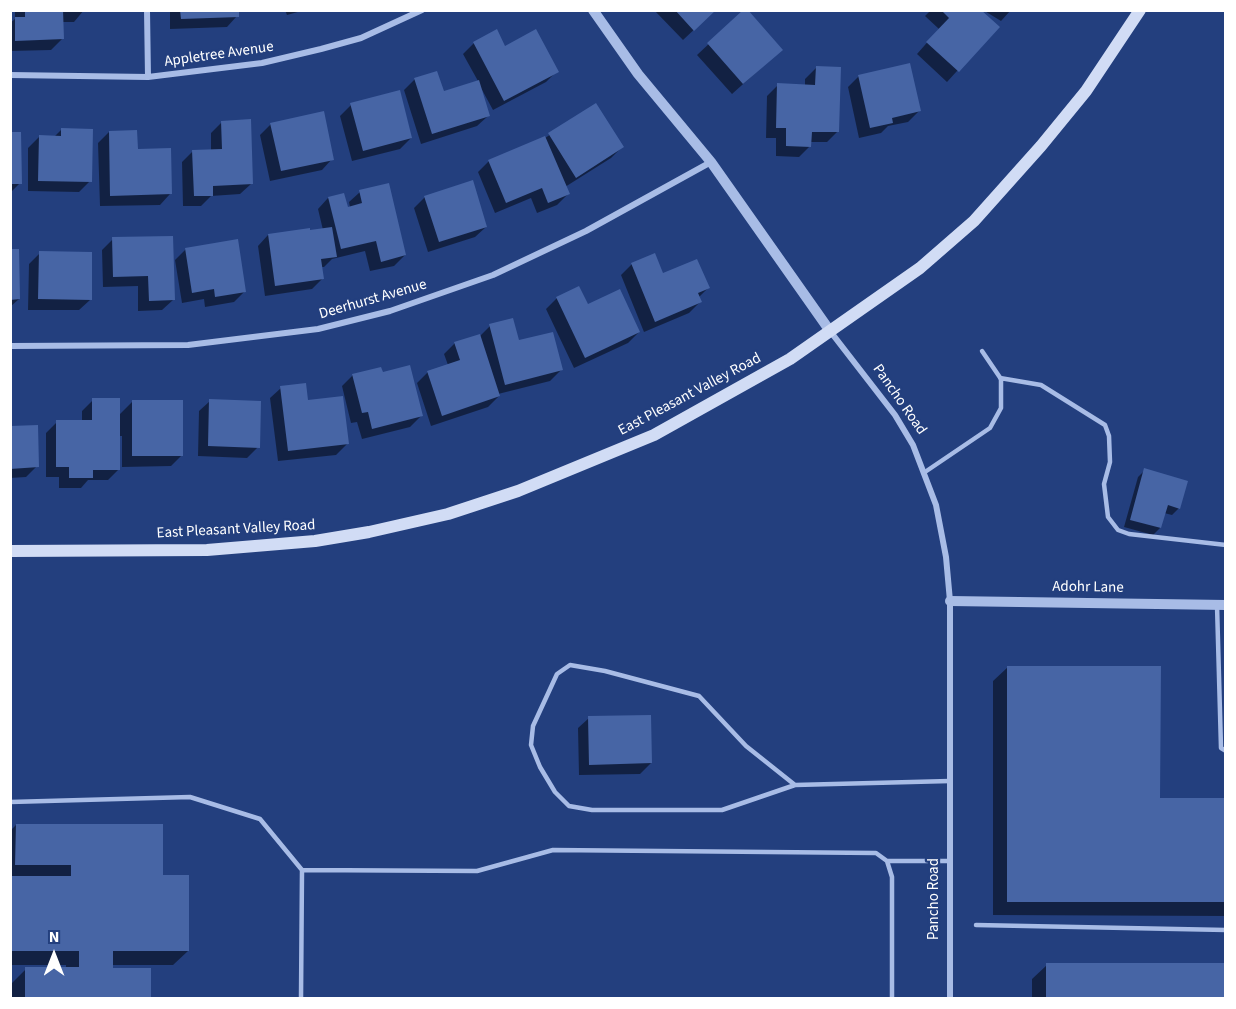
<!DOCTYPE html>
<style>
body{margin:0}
#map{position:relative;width:1236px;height:1009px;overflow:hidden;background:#233f7e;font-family:"Source Sans 3",sans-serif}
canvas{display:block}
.frame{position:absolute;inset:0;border:12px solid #fff;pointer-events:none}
.north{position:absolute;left:24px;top:925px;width:60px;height:60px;-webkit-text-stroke:4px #233f7e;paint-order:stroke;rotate:0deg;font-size:16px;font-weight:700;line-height:24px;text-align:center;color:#fff}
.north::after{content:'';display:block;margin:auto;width:21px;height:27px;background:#fff;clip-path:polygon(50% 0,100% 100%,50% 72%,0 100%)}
</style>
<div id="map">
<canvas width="1236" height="1009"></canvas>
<div class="frame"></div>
<div class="north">N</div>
</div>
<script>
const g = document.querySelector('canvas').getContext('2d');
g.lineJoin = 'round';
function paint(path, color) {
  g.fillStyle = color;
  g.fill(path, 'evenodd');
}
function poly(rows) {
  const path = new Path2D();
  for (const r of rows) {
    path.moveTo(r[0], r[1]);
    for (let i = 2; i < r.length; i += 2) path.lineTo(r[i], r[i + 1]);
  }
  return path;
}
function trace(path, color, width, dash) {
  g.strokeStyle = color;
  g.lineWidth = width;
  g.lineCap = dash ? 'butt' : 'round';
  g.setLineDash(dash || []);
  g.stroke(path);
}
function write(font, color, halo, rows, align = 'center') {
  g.font = font + ' "Source Sans 3",sans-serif';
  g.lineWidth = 4.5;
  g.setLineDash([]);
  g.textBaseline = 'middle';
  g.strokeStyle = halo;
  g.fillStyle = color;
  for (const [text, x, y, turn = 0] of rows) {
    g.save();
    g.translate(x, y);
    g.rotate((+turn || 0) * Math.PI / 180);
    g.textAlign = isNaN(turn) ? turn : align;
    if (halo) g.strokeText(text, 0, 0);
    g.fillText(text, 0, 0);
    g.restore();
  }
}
const shadow = poly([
 [15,10,84,10,74,22,62,22,62,39,51,50,10,51,10,23,15,19],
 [170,10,237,10,237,16,227,27,170,29],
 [285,10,305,10,287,15],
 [654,10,715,10,683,40],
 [745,10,770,60,732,94,697,55],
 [931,10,979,10,997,27,947,82,917,54,939,29,925,16],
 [983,10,1011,10,1001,21],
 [474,43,505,48,557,71,546,82,493,110,481,88,488,116,477,126,421,144,404,90,415,79,443,92,478,81,463,54],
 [816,68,837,132,827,142,810,142,810,146,799,157,776,156,776,138,766,138,767,96,778,85,805,86,805,79],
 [859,76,919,111,908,122,888,126,881,133,859,138,848,87],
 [351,105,411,138,400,149,352,161,340,116],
 [596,105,622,147,611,158,565,187,568,194,557,205,537,213,531,198,495,213,478,172,489,161,545,138],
 [222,122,251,184,240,194,211,196,201,206,183,206,182,162,193,151,211,150,211,133],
 [271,124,332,159,322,170,270,181,260,135],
 [61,130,90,181,79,192,28,191,28,148,39,137,54,137],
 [109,132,136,150,170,194,160,205,100,206,98,143],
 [10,133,20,183,10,193],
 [360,192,405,255,394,266,370,271,365,251,332,259,324,267,321,267,323,278,312,289,265,296,258,246,268,235,323,230,318,209,328,198,347,208,350,207,349,202],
 [425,197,486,227,475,237,428,252,414,208],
 [113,239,173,300,162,310,138,311,138,286,103,287,102,250],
 [186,249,245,291,234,302,205,307,204,299,182,303,175,260],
 [10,250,19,299,10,307],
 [40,253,90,300,79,310,28,310,29,264],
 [632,264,663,275,708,288,698,298,700,302,689,313,644,332,621,275],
 [557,298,587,306,639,332,628,343,574,368,546,309],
 [490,326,561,370,550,381,498,394,499,396,488,407,431,426,417,383,428,372,448,365,444,354,455,343,479,337],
 [382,374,421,416,410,427,362,439,357,422,351,423,342,386,353,375],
 [281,388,307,402,347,444,336,455,278,461,270,398],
 [93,400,119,415,132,402,182,455,171,466,122,467,122,436,119,436,119,469,108,480,88,480,81,488,59,488,59,477,46,477,46,433,57,422,82,422,82,411],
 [210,401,258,447,247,458,198,456,199,411],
 [10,427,37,466,26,477,10,478],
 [1145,470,1179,508,1172,515,1164,513,1160,528,1153,535,1124,527,1138,477],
 [1008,667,1159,799,1226,799,1226,916,993,915,993,681],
 [589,718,651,763,640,774,579,775,578,728],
 [16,825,161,876,188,951,173,965,111,965,111,969,150,970,150,998,12,998,12,983,26,969,66,969,66,965,10,965,10,831],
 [1226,964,1226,998,1032,998,1032,979,1047,965]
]);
const building = poly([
 [25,10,63,10,64,39,15,41,15,17,25,17],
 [180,10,239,10,239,17,181,19],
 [675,10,716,10,694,31],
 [743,10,748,10,783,50,743,84,707,43],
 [941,10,981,10,1000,27,959,72,926,42,949,18],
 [497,29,505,46,536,29,559,72,504,101,473,42],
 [910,63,921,111,892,118,893,123,870,128,858,75],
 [816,66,841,67,839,132,812,132,811,147,786,146,786,128,776,128,777,83,815,85],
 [437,71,444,91,479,80,490,116,432,134,414,78],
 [400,90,412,138,363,151,350,103],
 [596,103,624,147,576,178,548,133],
 [324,111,334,160,281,171,270,123],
 [251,119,253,184,213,186,213,196,194,196,192,150,222,149,221,121],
 [61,128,93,129,92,182,38,181,39,135,61,136],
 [137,130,138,149,171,148,172,194,110,196,109,131],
 [10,132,21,132,22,184,10,184],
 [545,136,570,194,548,203,542,188,506,203,488,160],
 [473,180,487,227,439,242,424,196],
 [389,183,406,255,381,262,376,241,341,249,328,197,344,193,348,207,362,203,359,190],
 [332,227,337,257,321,259,324,279,275,286,268,234,310,228,310,230],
 [173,236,175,300,149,301,148,276,113,277,112,237],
 [238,239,246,292,215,297,214,289,192,293,185,248],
 [10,249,19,249,20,299,10,300],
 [39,251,92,252,92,300,38,299],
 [655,253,663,273,697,259,710,288,698,293,702,302,655,322,631,263],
 [579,286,588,304,620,289,640,332,585,358,556,297],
 [513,318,519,340,553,332,563,370,505,385,489,324],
 [480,334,500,396,442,416,427,371,460,360,454,342],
 [410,365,423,416,372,429,368,412,362,413,352,374,381,367,383,372],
 [306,383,308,400,343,396,349,444,288,451,280,386],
 [92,398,120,398,120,470,93,470,93,478,69,478,69,467,56,467,56,420,92,420],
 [209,399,261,401,260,448,208,446],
 [132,400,183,400,183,456,132,456],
 [38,425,39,467,10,469,10,426],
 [1144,468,1188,481,1180,509,1168,505,1161,528,1130,520],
 [1007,666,1161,666,1160,798,1226,798,1226,902,1007,902],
 [651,715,652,763,589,765,588,716],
 [16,824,163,824,163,875,189,875,189,951,113,951,113,968,151,968,151,998,25,998,25,967,79,967,79,951,10,951,10,876,71,876,71,865,15,865],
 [1046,963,1226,963,1226,998,1046,998]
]);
const service = poly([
 [1000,378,1041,385,1105,425,1109,436,1110,462,1104,484,1108,517,1118,530,1129,534,1226,545],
 [925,472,990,428,1001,408,1001,379,982,351],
 [1217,605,1221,748,1226,751],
 [795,785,722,810,592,810,569,806,555,792,540,767,531,745,533,726,557,674,570,665,605,671,699,696,746,746,795,785,950,781],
 [10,802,190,797,260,819,302,870,301,998],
 [887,861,950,861],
 [302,870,477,871,553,850,876,853,887,861,892,877,892,998],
 [976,925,1226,930]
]);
const minor = poly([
 [147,10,148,77],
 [10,75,148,77,262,63,321,49,361,38,422,10],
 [830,331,895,415,913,445,936,505,946,557,950,601,950,998],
 [10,346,188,345,318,329,390,311,493,275,586,231,711,162]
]);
const tertiary = poly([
 [593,10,638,74,711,162,830,331],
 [950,601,1226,605]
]);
const secondary = poly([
 [10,551,207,550,315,541,369,532,448,514,518,491,654,435,790,359,920,268,974,221,1041,146,1086,91,1140,10]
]);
const streetNames = [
 ["Appletree Avenue",219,55,-8],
 ["Deerhurst Avenue",373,300,-16],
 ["East Pleasant Valley Road",690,395,-28],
 ["Pancho Road",899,400,55],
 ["East Pleasant Valley Road",236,530,-3],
 ["Adohr Lane",1088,588,1],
 ["Pancho Road",935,899,-90]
];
paint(shadow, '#0007');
paint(building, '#4765a5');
trace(service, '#a8bce6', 4.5);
trace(minor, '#a8bce6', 6);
trace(tertiary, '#a8bce6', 10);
trace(secondary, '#d1dcf5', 12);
write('15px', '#fff', '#233f7e', streetNames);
</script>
